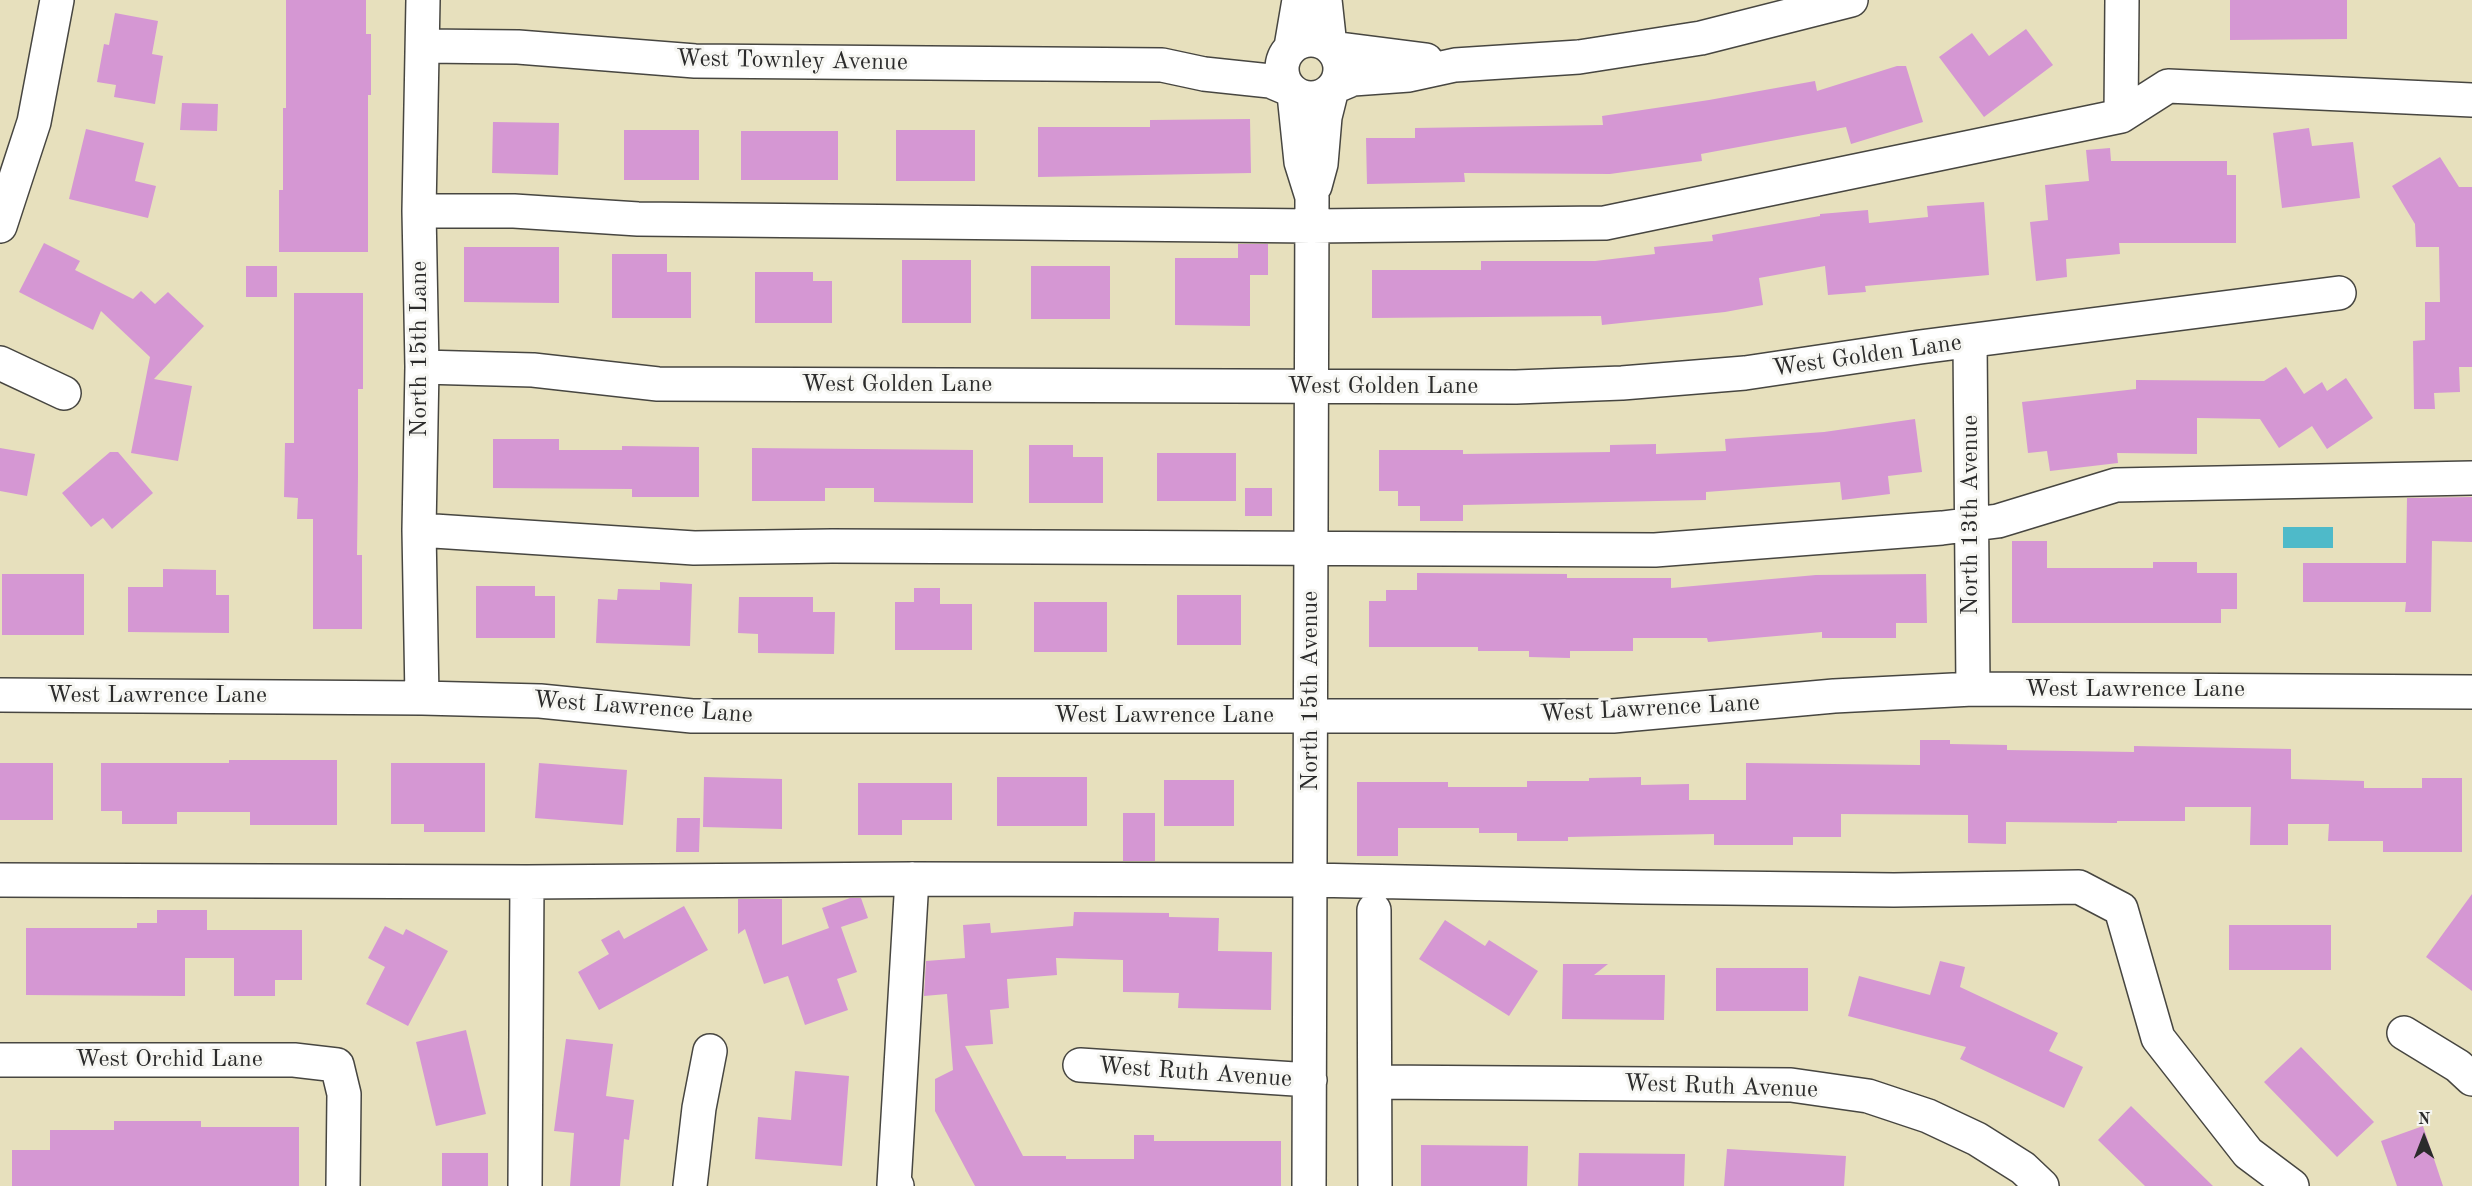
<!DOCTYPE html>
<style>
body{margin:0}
#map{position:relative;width:2472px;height:1186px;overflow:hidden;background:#e7e0bd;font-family:"Old Standard TT",serif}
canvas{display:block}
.north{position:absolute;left:2394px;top:1108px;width:60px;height:60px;-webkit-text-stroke:4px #f6f6f2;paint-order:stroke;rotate:0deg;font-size:16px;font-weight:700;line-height:24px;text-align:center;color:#2b2b2b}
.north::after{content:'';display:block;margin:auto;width:21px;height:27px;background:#2b2b2b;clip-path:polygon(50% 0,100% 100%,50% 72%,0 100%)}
</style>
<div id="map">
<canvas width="2472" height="1186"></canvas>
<div class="north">N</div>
</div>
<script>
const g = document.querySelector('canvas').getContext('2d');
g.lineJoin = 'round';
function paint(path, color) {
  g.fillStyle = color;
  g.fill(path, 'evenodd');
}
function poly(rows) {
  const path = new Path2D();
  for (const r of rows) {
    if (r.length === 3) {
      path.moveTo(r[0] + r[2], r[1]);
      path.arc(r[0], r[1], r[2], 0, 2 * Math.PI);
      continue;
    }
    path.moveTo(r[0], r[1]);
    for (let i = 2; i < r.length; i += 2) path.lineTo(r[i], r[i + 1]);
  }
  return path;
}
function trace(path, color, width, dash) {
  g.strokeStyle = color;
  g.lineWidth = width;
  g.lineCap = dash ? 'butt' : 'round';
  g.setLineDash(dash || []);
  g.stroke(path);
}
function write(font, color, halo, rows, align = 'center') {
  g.font = font + ' "Old Standard TT",serif';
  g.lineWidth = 6;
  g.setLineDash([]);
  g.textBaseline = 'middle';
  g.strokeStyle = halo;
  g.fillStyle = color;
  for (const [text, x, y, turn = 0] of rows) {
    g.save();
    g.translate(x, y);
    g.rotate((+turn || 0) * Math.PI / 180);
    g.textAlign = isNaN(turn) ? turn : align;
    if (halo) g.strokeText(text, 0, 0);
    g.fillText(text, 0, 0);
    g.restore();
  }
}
const water = poly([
 [2283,527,2333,527,2333,548,2283,548]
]);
const building = poly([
 [286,0,366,0,366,34,371,34,371,95,368,95,368,252,279,252,279,190,283,190,283,108,286,108],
 [2230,0,2347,0,2347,39,2230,40],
 [115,13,158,21,152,54,163,56,155,104,114,97,116,85,97,82,104,44,109,45],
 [2026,29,2053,65,1984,117,1939,57,1972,33,1989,56],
 [1897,66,1906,66,1923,122,1851,144,1846,127,1701,154,1702,161,1610,174,1464,173,1465,182,1367,184,1366,138,1415,138,1415,128,1603,125,1602,116,1709,100,1815,81,1817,91],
 [182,103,218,104,217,131,180,130],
 [1250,119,1251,173,1038,177,1038,127,1150,127,1150,120],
 [493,122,559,123,558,175,492,173],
 [2309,128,2312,146,2353,142,2360,198,2282,208,2273,133],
 [86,129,144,143,135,181,156,186,148,218,69,199],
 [624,130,699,130,699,180,624,180],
 [896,130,975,130,975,181,896,181],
 [741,131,838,131,838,180,741,180],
 [2110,148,2111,161,2227,161,2227,175,2236,175,2236,243,2119,243,2120,254,2066,259,2067,277,2036,281,2030,222,2048,220,2045,185,2089,181,2086,150],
 [2440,157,2459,187,2472,187,2472,367,2459,367,2460,392,2434,393,2435,409,2414,409,2413,341,2425,340,2425,302,2440,302,2439,247,2416,247,2415,224,2392,186],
 [1984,202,1989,275,1865,286,1866,292,1828,295,1825,266,1759,278,1763,305,1725,312,1602,325,1601,316,1372,318,1372,270,1481,270,1481,261,1595,261,1655,254,1654,247,1713,241,1712,235,1820,216,1820,214,1868,210,1869,223,1928,217,1927,206],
 [44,243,80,261,75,270,133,299,141,291,155,304,168,292,204,326,154,379,192,386,178,461,131,453,150,357,101,311,93,330,19,292],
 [1238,244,1268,244,1268,275,1250,275,1250,326,1175,325,1175,258,1238,258],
 [464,247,559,247,559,303,464,302],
 [612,254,667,254,667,272,691,272,691,318,612,318],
 [902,260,971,260,971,323,902,323],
 [246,266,277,266,277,297,246,297],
 [1031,266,1110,266,1110,319,1031,319],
 [755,272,813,272,813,281,832,281,832,323,755,323],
 [294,293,363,293,363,389,358,389,358,476,357,555,362,555,362,629,313,629,313,519,297,519,298,498,284,497,285,443,294,443],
 [2286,367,2304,394,2322,382,2327,391,2346,378,2373,418,2327,449,2312,426,2279,448,2260,419,2197,418,2197,454,2117,453,2118,463,2050,471,2047,451,2028,453,2022,402,2136,389,2136,380,2264,381],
 [1915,419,1922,472,1888,476,1890,494,1842,500,1840,482,1706,492,1706,500,1463,505,1463,521,1420,521,1420,506,1398,506,1398,491,1379,491,1379,450,1463,450,1463,454,1610,452,1610,445,1656,444,1656,454,1726,451,1725,439,1824,432],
 [493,439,559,439,559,450,622,450,622,446,699,447,699,497,632,497,632,489,493,488],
 [1029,445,1073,445,1073,457,1103,457,1103,503,1029,503],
 [0,448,35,454,27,496,0,491],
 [752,448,973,450,973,503,874,502,874,488,825,488,825,501,752,501],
 [110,452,118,452,153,493,112,529,103,518,91,527,62,493],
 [1157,453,1236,453,1236,501,1157,501],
 [1245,488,1272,488,1272,516,1245,516],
 [2472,497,2472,542,2432,541,2431,612,2405,612,2406,602,2303,602,2303,563,2406,563,2407,498],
 [2012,541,2047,541,2047,568,2153,568,2153,562,2197,562,2197,573,2237,573,2237,609,2221,609,2221,623,2012,623],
 [163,569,216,570,216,595,229,595,229,633,128,632,128,587,163,587],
 [1417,573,1567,574,1567,578,1671,578,1671,588,1816,575,1926,574,1927,623,1896,623,1896,638,1822,638,1822,632,1708,642,1707,638,1633,638,1633,651,1570,651,1570,658,1529,657,1529,651,1478,651,1478,647,1369,647,1369,601,1386,601,1386,590,1417,590],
 [2,574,84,574,84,635,2,635],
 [660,582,692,584,690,646,596,643,598,599,617,600,618,589,660,590],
 [476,586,535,586,535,596,555,596,555,638,476,638],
 [914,588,940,588,940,604,972,604,972,650,895,650,895,602,914,602],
 [1177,595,1241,595,1241,645,1177,645],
 [739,597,813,597,813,612,835,612,834,654,758,653,758,634,738,633],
 [1034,602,1107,602,1107,652,1034,652],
 [1920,740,1950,740,1950,744,2007,745,2007,750,2134,752,2134,746,2291,749,2291,779,2364,781,2364,788,2422,788,2422,778,2462,778,2462,852,2383,852,2383,841,2328,841,2329,824,2288,824,2288,845,2250,845,2251,807,2185,807,2185,821,2117,821,2117,823,2006,822,2006,844,1968,843,1968,815,1841,814,1841,837,1793,837,1793,845,1714,845,1714,834,1568,837,1568,841,1517,841,1517,833,1479,833,1479,828,1398,828,1398,856,1357,856,1357,782,1448,782,1448,787,1527,787,1527,781,1589,781,1589,778,1641,777,1641,785,1689,784,1689,800,1746,800,1746,763,1920,765],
 [229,760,337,760,337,825,250,825,250,812,177,812,177,824,122,824,122,811,101,811,101,763,229,763],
 [0,763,53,763,53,820,0,820],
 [391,763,485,763,485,832,424,832,424,824,391,824],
 [539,763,627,770,623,825,535,818],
 [704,777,782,779,782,829,703,827],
 [997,777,1087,777,1087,826,997,826],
 [1164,780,1234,780,1234,826,1164,826],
 [858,783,952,783,952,820,902,820,902,835,858,835],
 [1123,813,1155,813,1155,861,1123,861],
 [677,818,700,818,699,852,676,852],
 [2472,894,2472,991,2426,957],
 [850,898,861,898,868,918,841,927,857,972,837,979,848,1010,805,1025,788,976,764,984,745,929,738,934,738,899,782,899,782,945,829,928,822,908],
 [684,906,708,950,599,1010,578,972,609,954,601,940,619,930,624,939],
 [157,910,207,910,207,930,302,930,302,980,275,980,275,996,234,996,234,958,185,958,185,996,26,995,26,928,137,928,137,923,157,923],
 [1074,912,1169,913,1169,917,1219,918,1218,951,1272,952,1271,1010,1178,1008,1179,993,1123,992,1123,960,1056,958,1057,975,1007,979,1009,1008,990,1010,993,1044,965,1046,1023,1156,1066,1156,1066,1159,1134,1159,1134,1135,1154,1135,1154,1141,1281,1141,1281,1186,975,1186,935,1111,935,1079,953,1070,947,994,924,996,926,961,965,958,963,925,990,923,991,933,1073,926],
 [1445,920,1485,946,1489,940,1538,971,1509,1016,1419,959],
 [2229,925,2331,925,2331,970,2229,970],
 [385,926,403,935,406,929,448,951,408,1026,366,1004,385,967,368,958],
 [1940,961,1965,967,1960,987,2058,1033,2049,1051,2083,1067,2064,1108,1960,1059,1966,1047,1848,1016,1859,976,1930,995],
 [1563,964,1608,964,1594,975,1665,975,1664,1020,1562,1019],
 [1716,968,1808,968,1808,1011,1716,1011],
 [466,1030,486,1114,436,1126,416,1042],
 [566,1039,613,1044,606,1096,634,1100,629,1140,624,1139,620,1186,570,1186,574,1133,554,1131],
 [2301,1047,2374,1122,2337,1157,2264,1082],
 [795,1071,849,1076,842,1166,755,1159,758,1117,791,1120],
 [2131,1106,2213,1186,2145,1186,2098,1140],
 [114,1121,201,1121,201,1127,299,1127,299,1186,12,1186,12,1150,50,1150,50,1130,114,1130],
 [2423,1126,2443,1186,2397,1186,2381,1141],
 [1421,1145,1528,1146,1527,1186,1421,1186],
 [1727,1149,1846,1156,1844,1186,1724,1186],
 [442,1153,488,1153,488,1186,442,1186],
 [1579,1153,1685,1154,1684,1186,1578,1186]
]);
const minor = poly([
 [1325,0,1330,46],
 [1311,69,29],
 [423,46,518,47,695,61,1162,65,1204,74,1270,81,1289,89],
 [1291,47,1299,0],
 [1332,48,1426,60],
 [1334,87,1353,79,1409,75,1455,65,1579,57,1701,38,1851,0],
 [1294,94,1301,162,1312,197,1309,1186],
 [2121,116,2122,0],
 [1315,186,1321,164,1325,117,1332,89],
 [419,211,514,211,638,219,1312,226,1605,223,2121,116,2168,86,2472,100],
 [0,226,34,122,57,0],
 [1970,341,1973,689],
 [0,363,64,393],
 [422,367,533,370,658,384,1516,387,1622,383,1745,373,1920,347,2339,293],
 [419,530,694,548,832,546,1655,550,1942,528,1998,521,2116,485,2472,478],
 [0,695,422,698,540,701,692,716,1613,716,1834,696,1973,689,2472,692],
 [422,698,419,530,422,367,419,211,423,0],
 [0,880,527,882,525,1186],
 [527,882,912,879,1310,880,1642,887,1894,890,2079,887,2121,909,2158,1038,2248,1153,2292,1186],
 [1374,910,1375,1186],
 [2404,1033,2458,1066,2472,1079],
 [0,1060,294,1060,337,1065,344,1094,343,1186],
 [1080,1065,1310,1080],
 [1375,1082,1791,1085,1868,1096,1928,1116,1977,1139,2023,1168,2042,1186],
 [690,1186,699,1108,710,1051],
 [897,1186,894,1185,912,879]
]);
const streetNames = [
 ["West Townley Avenue",792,61,1],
 ["North 15th Lane",420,349,-90],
 ["West Golden Lane",1867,356,-8],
 ["West Golden Lane",897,385],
 ["West Golden Lane",1383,387],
 ["North 13th Avenue",1971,515,-90],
 ["West Lawrence Lane",2135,690],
 ["North 15th Avenue",1311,691,-90],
 ["West Lawrence Lane",157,696],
 ["West Lawrence Lane",643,708,4],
 ["West Lawrence Lane",1650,709,-3],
 ["West Lawrence Lane",1164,716],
 ["West Orchid Lane",169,1060],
 ["West Ruth Avenue",1195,1073,4],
 ["West Ruth Avenue",1721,1087,2]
];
paint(water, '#4ebac9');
paint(building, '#d597d3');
trace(minor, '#474641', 36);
trace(minor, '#fff', 33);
write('24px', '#2b2b2b', '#f6f6f2', streetNames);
</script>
